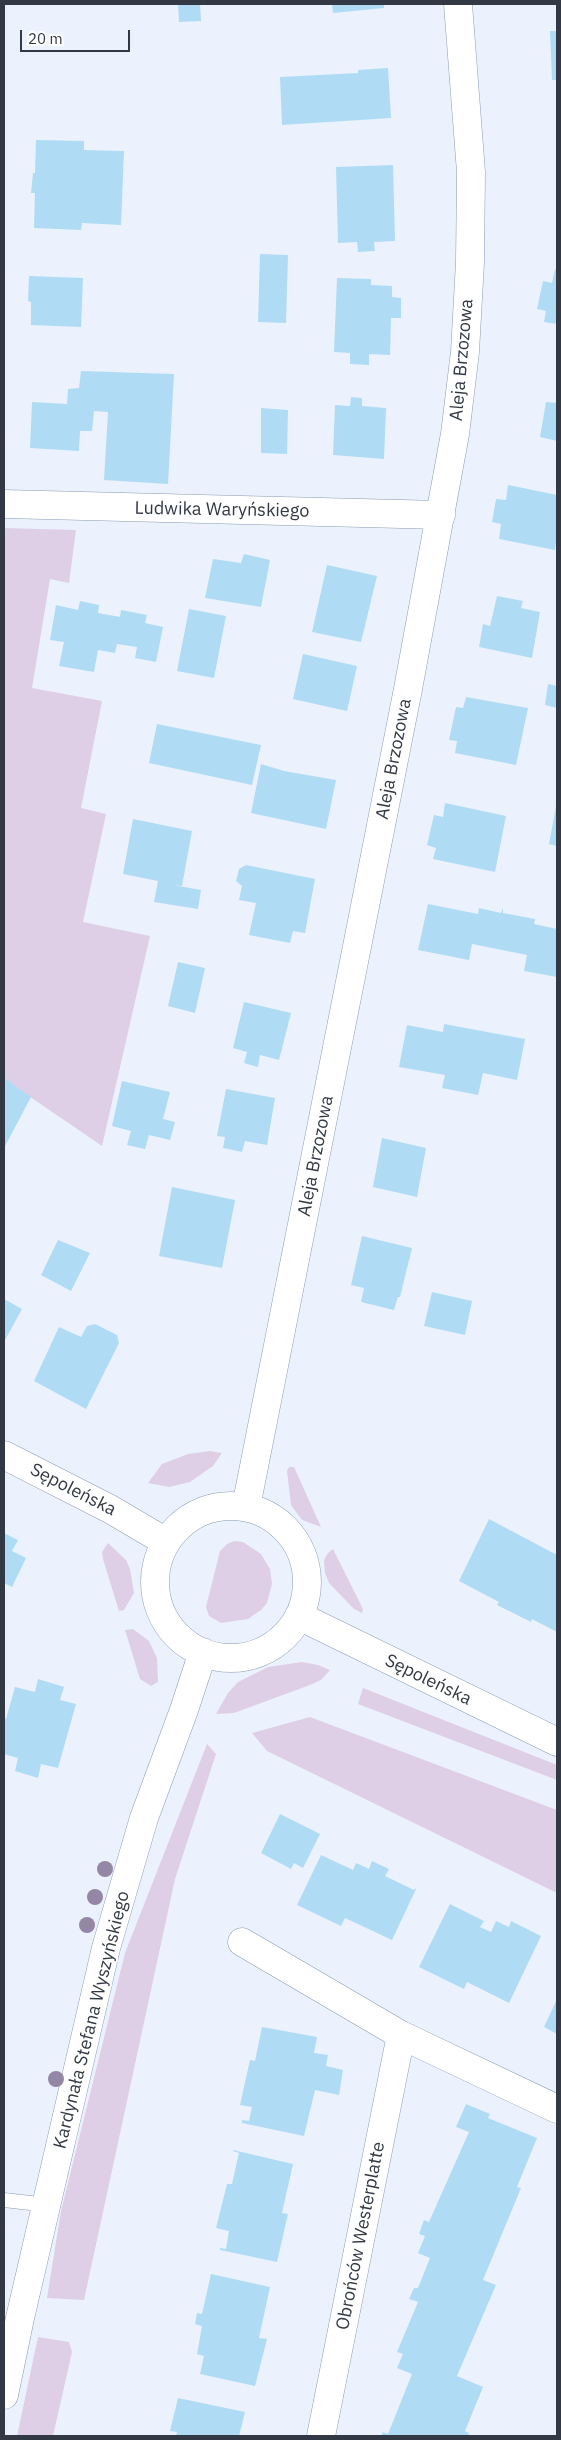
<!DOCTYPE html>
<meta charset="utf-8">
<style>
body{margin:0}
#map{position:relative;width:561px;height:2440px;overflow:hidden;background:#ebf2fd;font-family:"IBM Plex Sans",sans-serif}
canvas{display:block}
.frame{position:absolute;inset:0;border:5px solid #323944;pointer-events:none}
.scale{position:absolute;left:20px;top:30px;width:110px;height:22px;box-sizing:border-box;border:2px solid #323944;border-top:0;padding-left:6px;font-size:15px;line-height:18px;white-space:nowrap;color:#323944;-webkit-text-stroke:4px #fefefe;paint-order:stroke}
</style>
<div id="map">
<canvas width="561" height="2440"></canvas>
<div class="frame"></div>
<div class="scale">20 m</div>
</div>
<script>
const g = document.querySelector('canvas').getContext('2d');
g.lineJoin = 'round';
function paint(path, color) {
  g.fillStyle = color;
  g.fill(path, 'evenodd');
}
function poly(rows) {
  const path = new Path2D();
  for (const r of rows) {
    if (r.length === 3) {
      path.moveTo(r[0] + r[2], r[1]);
      path.arc(r[0], r[1], r[2], 0, 2 * Math.PI);
      continue;
    }
    path.moveTo(r[0], r[1]);
    for (let i = 2; i < r.length; i += 2) path.lineTo(r[i], r[i + 1]);
  }
  return path;
}
function trace(path, color, width, dash) {
  g.strokeStyle = color;
  g.lineWidth = width;
  g.lineCap = dash ? 'butt' : 'round';
  g.setLineDash(dash || []);
  g.stroke(path);
}
function write(font, color, halo, rows, align = 'center') {
  g.font = font + ' "IBM Plex Sans",sans-serif';
  g.lineWidth = 4;
  g.setLineDash([]);
  g.textBaseline = 'middle';
  g.strokeStyle = halo;
  g.fillStyle = color;
  for (const [text, x, y, turn = 0] of rows) {
    g.save();
    g.translate(x, y);
    g.rotate((+turn || 0) * Math.PI / 180);
    g.textAlign = isNaN(turn) ? turn : align;
    if (halo) g.strokeText(text, 0, 0);
    g.fillText(text, 0, 0);
    g.restore();
  }
}
const green = poly([
 [4,528,76,530,69,583,50,579,32,688,102,701,81,808,106,814,83,922,150,936,102,1146,4,1079],
 [210,1451,222,1453,213,1466,190,1482,169,1487,148,1483,162,1464,188,1454],
 [289,1467,294,1467,321,1527,302,1520,291,1505,287,1471],
 [234,1541,243,1542,261,1554,270,1569,272,1584,267,1603,261,1610,248,1619,221,1623,209,1616,206,1607,220,1551,227,1544],
 [108,1543,126,1560,130,1569,134,1593,124,1610,119,1611,103,1559,102,1552],
 [333,1549,363,1609,362,1613,354,1609,329,1583,325,1573,324,1560,328,1553],
 [133,1629,149,1641,157,1658,158,1682,151,1686,140,1679,125,1630],
 [302,1662,318,1665,330,1670,321,1680,310,1685,234,1713,216,1714,228,1693,238,1682,268,1667],
 [363,1688,557,1765,557,1780,358,1704],
 [310,1717,557,1810,557,1893,267,1751,252,1733],
 [207,1744,216,1754,175,1879,84,2300,47,2298,61,2211,125,1953],
 [38,2337,69,2342,72,2352,53,2436,17,2436]
]);
const building = poly([
 [178,4,200,4,201,21,179,22],
 [332,4,384,4,384,8,333,13],
 [550,31,557,31,557,80,552,80],
 [388,68,391,118,282,125,280,77,358,73,358,70],
 [36,140,84,141,84,150,124,151,121,225,82,223,81,230,34,228,35,193,31,193,33,173,35,173],
 [393,165,395,241,374,242,375,251,358,252,357,242,338,243,336,167],
 [260,254,288,255,286,323,258,322],
 [555,269,557,270,557,324,544,322,546,311,537,309,543,281,552,283],
 [29,276,83,278,81,327,31,325,31,302,28,301],
 [337,278,371,279,371,285,392,286,392,297,401,298,401,318,391,318,390,355,369,354,369,365,350,364,350,353,334,352],
 [81,371,174,374,168,484,104,480,108,412,94,411,92,431,80,431,79,451,30,448,32,402,67,404,68,389,79,388],
 [351,397,362,398,362,406,386,408,384,459,333,455,335,405,350,406],
 [546,402,557,403,557,441,540,437],
 [261,408,288,410,287,454,261,453],
 [508,485,557,495,557,536,555,550,499,539,501,524,492,522,496,499,506,500],
 [244,554,270,560,261,607,205,598,213,559,241,563],
 [327,565,377,576,361,642,312,632],
 [497,596,523,601,521,608,540,612,532,658,479,647,483,624,490,626],
 [80,601,99,605,98,613,120,617,121,610,147,615,145,623,163,627,156,662,135,658,137,647,117,644,115,653,98,650,94,672,59,666,64,642,50,640,56,605,78,610],
 [189,609,226,616,214,678,177,671],
 [303,654,357,666,347,711,293,699],
 [548,684,557,686,557,708,545,705],
 [466,697,528,708,516,765,455,753,457,741,449,740,456,707,463,708],
 [157,724,261,745,252,785,149,763],
 [261,764,284,771,336,780,326,829,251,813],
 [445,803,506,816,495,872,433,859,436,848,427,845,434,815,443,817],
 [556,806,557,806,557,846,549,844],
 [133,819,192,831,182,886,173,885,201,890,198,909,154,902,158,881,123,874],
 [246,865,315,879,305,933,293,931,290,943,249,935,256,903,239,900,242,886,236,881,239,869],
 [428,904,478,914,479,908,501,913,503,908,503,913,535,919,534,924,557,929,557,977,524,971,527,955,472,944,469,960,418,950],
 [178,962,205,968,195,1013,168,1006],
 [244,1002,291,1013,279,1060,260,1055,258,1067,244,1063,247,1052,233,1048],
 [444,1024,525,1039,517,1080,483,1073,478,1095,442,1088,445,1075,399,1067,407,1025,443,1032],
 [4,1078,31,1097,4,1148],
 [122,1081,170,1092,163,1119,175,1122,170,1140,149,1135,145,1149,127,1145,131,1131,112,1126],
 [226,1089,275,1098,267,1145,245,1141,242,1152,223,1148,225,1137,217,1136],
 [382,1138,426,1148,417,1197,373,1187],
 [172,1187,235,1200,222,1268,159,1256],
 [362,1236,412,1248,400,1297,398,1297,394,1310,361,1302,364,1288,351,1285],
 [58,1240,90,1253,71,1291,41,1275],
 [432,1292,472,1301,465,1335,424,1326],
 [4,1299,22,1309,4,1342],
 [95,1324,117,1335,119,1343,86,1409,34,1381,59,1327,81,1337,87,1326],
 [489,1519,557,1555,557,1632,532,1619,531,1622,497,1605,499,1602,459,1581],
 [4,1533,18,1540,12,1551,26,1558,12,1587,4,1583],
 [38,1679,64,1687,60,1700,76,1704,58,1768,41,1764,38,1778,15,1771,18,1758,4,1754,4,1718,6,1719,15,1687,35,1692],
 [280,1814,320,1834,303,1868,294,1863,291,1869,261,1853],
 [321,1855,353,1870,356,1863,369,1869,372,1861,389,1869,385,1876,414,1890,417,1887,392,1940,345,1918,341,1926,297,1905],
 [450,1904,484,1921,480,1927,491,1932,496,1921,509,1927,511,1921,541,1936,509,2003,467,1982,464,1989,419,1967],
 [557,1999,557,2034,544,2027],
 [262,2027,317,2037,314,2053,328,2055,326,2066,343,2070,339,2095,315,2090,304,2136,242,2123,242,2120,249,2121,252,2107,240,2105,250,2060,255,2061],
 [466,2104,490,2114,488,2118,537,2138,517,2187,521,2188,483,2280,496,2285,457,2376,483,2387,465,2431,469,2433,468,2436,381,2436,383,2432,388,2434,412,2374,397,2368,403,2354,397,2352,418,2302,409,2299,414,2288,418,2288,430,2258,418,2253,425,2236,419,2234,424,2220,429,2222,469,2132,456,2127],
 [233,2150,293,2164,282,2213,288,2214,277,2262,220,2250,220,2248,226,2249,229,2231,216,2228,227,2184,232,2184,239,2153,233,2151],
 [211,2274,270,2287,259,2338,267,2339,255,2386,200,2374,204,2356,197,2354,202,2326,195,2324,197,2313,202,2314],
 [178,2398,245,2412,239,2436,176,2436,177,2432,170,2431]
]);
const lane = poly([
 [4,2200,48,2205]
]);
const street = poly([
 [4,504,441,515],
 [242,1942,401,2035,557,2109],
 [321,2436,401,2035]
]);
const secondary = poly([
 [4,1455,110,1509,166,1542],
 [231,1582,76],
 [246,1507,408,689,455,434,465,352,470,262,471,172,458,4],
 [299,1616,557,1742],
 [4,2395,20,2318,106,1948,144,1818,184,1710,203,1652]
]);
const trees = [
 [105,1869],
 [95,1897],
 [87,1925],
 [56,2079]
];
const streetNames = [
 ["Aleja Brzozowa",462,360,-85],
 ["Ludwika Waryńskiego",222,510,1],
 ["Aleja Brzozowa",394,759,-79],
 ["Aleja Brzozowa",316,1156,-79],
 ["Sępoleńska",73,1490,27],
 ["Sępoleńska",428,1680,26],
 ["Kardynała Stefana Wyszyńskiego",92,2020,-76],
 ["Obrońców Westerplatte",361,2236,-79]
];
paint(green, '#decfe6');
paint(building, '#afdcf4');
trace(lane, '#8a9bb4', 15);
trace(street, '#8a9bb4', 29);
trace(secondary, '#8a9bb4', 29);
trace(lane, '#fff', 14);
trace(street, '#fff', 28);
trace(secondary, '#fff', 28);
g.fillStyle = '#9486a5';
for (const [x, y] of trees) {
  g.beginPath();
  g.arc(x, y, 8, 0, 2 * Math.PI);
  g.fill();
}
write('18px', '#323944', '#fefefe', streetNames);
</script>
